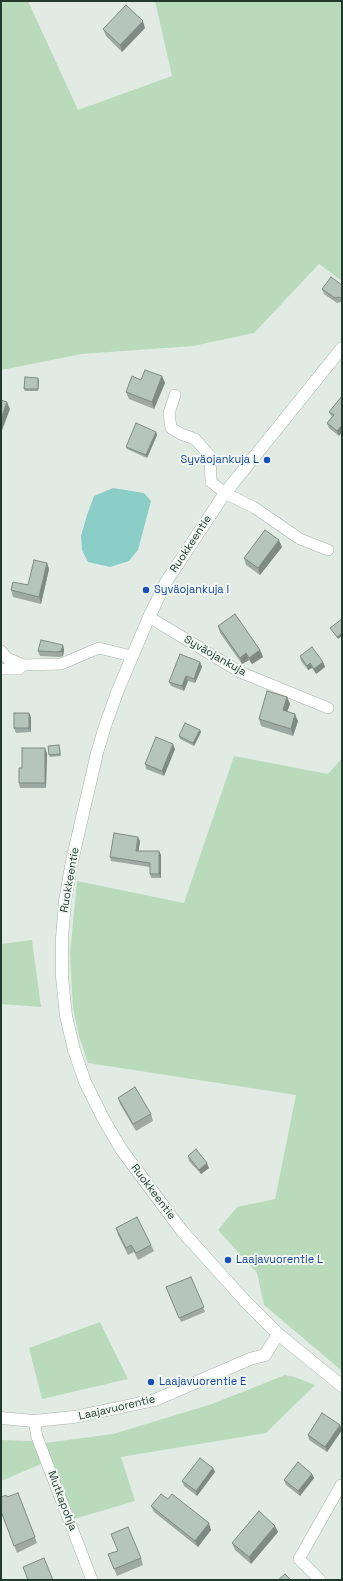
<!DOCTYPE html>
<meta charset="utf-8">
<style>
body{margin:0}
#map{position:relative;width:343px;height:1581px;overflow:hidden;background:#e1ebe4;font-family:"Space Grotesk",sans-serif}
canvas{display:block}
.frame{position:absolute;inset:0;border:2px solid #223a2e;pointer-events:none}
</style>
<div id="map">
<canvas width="343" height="1581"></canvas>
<div class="frame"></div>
</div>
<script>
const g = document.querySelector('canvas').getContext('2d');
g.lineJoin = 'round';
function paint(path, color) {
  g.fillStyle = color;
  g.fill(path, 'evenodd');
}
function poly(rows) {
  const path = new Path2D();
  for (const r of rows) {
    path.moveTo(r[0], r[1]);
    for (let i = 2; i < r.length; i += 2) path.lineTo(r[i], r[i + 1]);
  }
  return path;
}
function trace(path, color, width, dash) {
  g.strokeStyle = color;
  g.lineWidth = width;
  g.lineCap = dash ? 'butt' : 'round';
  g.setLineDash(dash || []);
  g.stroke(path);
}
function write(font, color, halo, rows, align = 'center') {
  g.font = font + ' "Space Grotesk",sans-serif';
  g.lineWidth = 4;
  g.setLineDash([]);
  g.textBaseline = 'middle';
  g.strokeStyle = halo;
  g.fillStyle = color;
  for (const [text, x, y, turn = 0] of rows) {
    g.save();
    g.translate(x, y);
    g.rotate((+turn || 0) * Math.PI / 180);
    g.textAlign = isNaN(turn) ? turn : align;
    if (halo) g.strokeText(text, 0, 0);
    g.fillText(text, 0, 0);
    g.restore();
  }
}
const green = poly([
 [1,1,28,1,78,110,172,76,155,1,342,1,342,281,319,264,254,333,193,346,81,354,1,370],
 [234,756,328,774,342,758,342,1371,264,1305,257,1273,218,1230,237,1207,275,1199,296,1095,88,1063,79,1036,73,1008,70,954,77,881,184,903],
 [32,940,41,1007,1,1004,1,944],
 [100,1322,128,1379,42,1399,29,1348],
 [285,1375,295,1377,315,1385,266,1433,121,1457,135,1501,74,1519,45,1443,113,1434,212,1404],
 [1,1440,32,1441,34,1442,41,1464,1,1481]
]);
const water = poly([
 [113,488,144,493,151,501,138,550,129,561,110,567,88,562,82,550,81,536,87,515,94,496]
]);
const minor = poly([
 [175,395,169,413,171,428,181,434,195,439,210,456,211,482,225,493,255,508,300,539,328,550],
 [149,617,240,672,328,708],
 [1,651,7,658,23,665,61,664,99,648,131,656],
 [1,669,19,669,23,665],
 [34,1421,37,1437,92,1580],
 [320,1580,299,1559,341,1485]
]);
const tertiary = poly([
 [342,348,225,493,166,582,149,617,118,690,106,723,97,753,72,861,65,901,62,938,62,977,66,1016,74,1050,85,1082,104,1120,121,1149,182,1231,246,1302,278,1334,342,1386],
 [1,1418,34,1421,74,1417,155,1400,250,1359,265,1355,278,1334]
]);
const wall = poly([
 [145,28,122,52,106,36,103,29],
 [342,285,342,302,341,302,337,303,324,294,322,289],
 [162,376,165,383,154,409,129,399,126,392,141,380],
 [39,380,38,391,25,391,24,389],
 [342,396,339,436,329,428,327,423,332,417,329,412],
 [156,432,157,435,147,458,127,449,126,447],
 [282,547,260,575,246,565,244,558],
 [47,563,49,569,41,604,13,597,11,590,28,585],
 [218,626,260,650,263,657,252,664,249,660,242,664,220,633],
 [63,645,64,650,63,656,60,657,40,656,38,651],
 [300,656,323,662,325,667,316,674,312,668,308,670,301,661],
 [200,662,202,667,195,683,188,681,184,691,171,686,169,682],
 [287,697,290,704,287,712,298,721,293,736,261,726,259,719],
 [31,717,31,732,16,733,14,728],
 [200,730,201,732,194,746,180,739,179,736],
 [59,745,60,748,61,756,50,757,49,755],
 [175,749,164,776,146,769,145,764],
 [47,753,46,788,20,788,19,783,22,768],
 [140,841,138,851,159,851,161,855,161,878,151,878,150,874,150,867,111,861,110,857],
 [118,1098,151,1114,153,1121,136,1131,120,1104],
 [188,1156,209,1168,201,1174,189,1161],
 [116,1228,151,1245,154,1251,138,1260,134,1252,128,1255,118,1235],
 [191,1277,205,1312,181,1322,166,1287],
 [342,1430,327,1452,309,1440,308,1435],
 [213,1468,215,1472,197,1496,184,1486,182,1481],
 [312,1474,314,1478,300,1496,286,1485,284,1480],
 [18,1493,37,1543,17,1553,1,1512],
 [168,1499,211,1530,198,1547,154,1512,151,1506],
 [275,1526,278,1532,251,1564,235,1550,232,1543],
 [117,1551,141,1558,143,1565,117,1576,108,1554]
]);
const shadedWall = poly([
 [143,21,145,28,122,52,120,45],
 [162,376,165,383,154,409,152,402],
 [38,378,39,380,38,391],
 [7,402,10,409,1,433,1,419],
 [342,425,342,432,339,436,337,431],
 [156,432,157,435,147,458,146,455],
 [279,540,282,547,260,575,258,568],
 [47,563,49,569,41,604,39,597],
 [342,633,342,636,338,639,337,637],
 [63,645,64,650,63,656,61,651],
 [260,650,263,657,252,664,249,658],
 [246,653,249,660,242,664,240,658],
 [200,662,202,667,195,683,194,679],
 [323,662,325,667,316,674,314,669],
 [310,663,312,668,308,670,307,666],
 [186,676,188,681,184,691,182,686],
 [287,697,290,704,285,717,283,710],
 [29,713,31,717,31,732,29,728],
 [295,714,298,721,293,736,291,729],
 [200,730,201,732,194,746,193,743],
 [173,744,175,749,164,776,162,771],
 [45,748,47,753,46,788,45,783],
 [138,837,140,841,138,855,136,851],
 [159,851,161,855,161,878,159,874],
 [207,1163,209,1168,201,1174,199,1170],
 [340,1425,342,1430,327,1452,325,1447],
 [213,1468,215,1472,197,1496,196,1491],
 [312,1474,314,1478,300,1496,298,1491],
 [209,1523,211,1530,198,1547,195,1541],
 [275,1526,278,1532,251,1564,249,1557]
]);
const building = poly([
 [126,5,143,21,120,45,103,29,126,5],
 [331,277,342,285,342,299,339,297,335,298,322,289,331,277],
 [145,370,162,376,152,402,126,392,132,376,141,380,145,370],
 [25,377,38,378,38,389,24,389,25,377],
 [342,396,342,425,337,431,327,423,334,415,329,412,342,396],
 [1,400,7,402,1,419,1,400],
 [136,423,156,432,146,455,126,447,136,423],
 [265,530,279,540,258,568,244,558,265,530],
 [34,560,47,563,39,597,11,590,13,582,28,585,34,560],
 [235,614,260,650,249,658,246,653,240,658,218,626,235,614],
 [342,619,342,633,337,637,330,628,342,619],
 [41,640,63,645,61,651,58,652,38,651,41,640],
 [312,647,323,662,314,669,310,663,307,666,300,656,312,647],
 [180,654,200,662,194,679,186,676,182,686,169,682,180,654],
 [267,691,287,697,283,710,295,714,291,729,259,719,267,691],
 [14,713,29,713,29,728,14,728,14,713],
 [185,723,200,730,193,743,179,736,185,723],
 [156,737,173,744,162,771,145,764,156,737],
 [59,745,60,754,49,755,48,746,59,745],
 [22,748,45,748,45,783,19,783,19,768,22,768,22,748],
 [114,833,138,837,136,851,159,851,159,874,150,874,150,863,110,857,114,833],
 [135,1087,151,1114,133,1124,118,1098,135,1087],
 [196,1149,207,1163,199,1170,188,1156,196,1149],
 [137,1217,151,1245,136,1253,131,1245,126,1248,116,1228,137,1217],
 [191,1277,204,1307,179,1318,166,1287,191,1277],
 [322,1413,340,1425,325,1447,308,1435,322,1413],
 [200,1458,213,1468,196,1491,182,1481,200,1458],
 [298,1462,312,1474,298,1491,284,1480,298,1462],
 [18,1493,35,1537,14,1546,1,1511,1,1497,6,1495,7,1497,18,1493],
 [161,1494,168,1499,172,1494,209,1523,195,1541,151,1506,161,1494],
 [259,1511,275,1526,249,1557,232,1543,259,1511],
 [128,1527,141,1558,114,1569,108,1554,118,1551,111,1534,128,1527],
 [44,1558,53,1580,28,1580,23,1567,44,1558],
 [285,1574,291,1580,278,1580,285,1574]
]);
const markers = [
 [267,460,4,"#1a4fb4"],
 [146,590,4,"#1a4fb4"],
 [228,1260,4,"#1a4fb4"],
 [151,1382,4,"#1a4fb4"]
];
const transitNames = [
 ["Syväojankuja L",259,460,"right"],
 ["Syväojankuja I",154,590],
 ["Laajavuorentie L",236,1260],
 ["Laajavuorentie E",159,1382]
];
const streetNames = [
 ["Ruokkeentie",191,544,-57],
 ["Syväojankuja",215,656,30],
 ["Ruokkeentie",70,880,-80],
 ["Ruokkeentie",153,1192,53],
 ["Laajavuorentie",117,1408,-13],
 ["Mutkapohja",62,1501,69]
];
paint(green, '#badbbb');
paint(water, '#8bcdc7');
trace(minor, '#a4b2aa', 12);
trace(tertiary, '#a4b2aa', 13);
trace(minor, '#fff', 11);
trace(tertiary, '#fff', 12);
paint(wall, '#9da9a2');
paint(shadedWall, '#7f8a84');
paint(building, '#b6c5bc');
trace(building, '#7f8a84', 1);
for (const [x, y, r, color] of markers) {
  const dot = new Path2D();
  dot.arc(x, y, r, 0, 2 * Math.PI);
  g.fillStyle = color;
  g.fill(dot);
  trace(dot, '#f1f7f3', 1.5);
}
write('11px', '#164399', '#f1f7f3', transitNames, 'left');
write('11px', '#223a2e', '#f1f7f3', streetNames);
</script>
